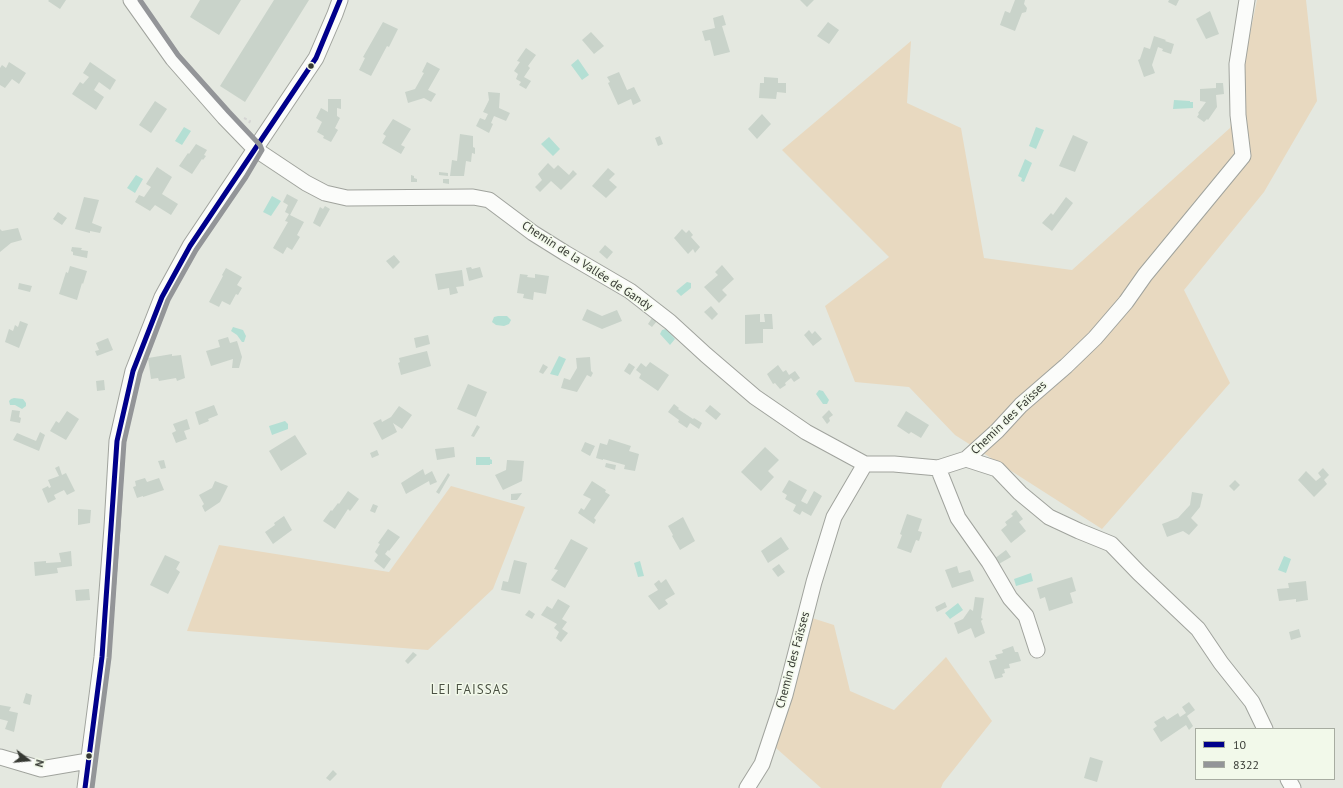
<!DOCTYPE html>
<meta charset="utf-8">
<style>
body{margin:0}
#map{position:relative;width:1343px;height:788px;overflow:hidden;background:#e4e8e0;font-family:"PT Sans",sans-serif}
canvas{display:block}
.legend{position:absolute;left:1195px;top:728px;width:140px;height:52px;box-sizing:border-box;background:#f2f9ea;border:1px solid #a7aca1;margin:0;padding:5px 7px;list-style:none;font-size:12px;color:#363933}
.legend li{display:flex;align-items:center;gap:8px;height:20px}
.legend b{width:20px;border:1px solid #a7aca1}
.north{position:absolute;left:8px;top:740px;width:40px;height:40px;-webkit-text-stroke:3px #f2f9ea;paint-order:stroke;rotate:106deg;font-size:11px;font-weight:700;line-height:16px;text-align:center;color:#363933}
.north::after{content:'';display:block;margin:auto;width:14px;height:18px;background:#363933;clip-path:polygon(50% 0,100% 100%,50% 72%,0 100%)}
</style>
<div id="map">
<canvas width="1343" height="788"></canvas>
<ul class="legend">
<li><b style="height:5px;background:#00008b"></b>10</li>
<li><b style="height:5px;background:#939598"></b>8322</li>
</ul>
<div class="north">N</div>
</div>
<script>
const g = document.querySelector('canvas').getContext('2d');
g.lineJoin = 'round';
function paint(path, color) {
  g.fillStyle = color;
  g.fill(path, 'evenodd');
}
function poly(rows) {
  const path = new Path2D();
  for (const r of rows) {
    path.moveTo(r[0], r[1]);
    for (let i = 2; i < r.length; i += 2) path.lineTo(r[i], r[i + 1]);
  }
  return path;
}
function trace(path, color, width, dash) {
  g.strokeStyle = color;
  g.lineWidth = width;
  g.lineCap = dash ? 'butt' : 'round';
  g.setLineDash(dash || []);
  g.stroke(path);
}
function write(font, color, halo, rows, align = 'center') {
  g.font = font + ' "PT Sans",sans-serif';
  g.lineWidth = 3;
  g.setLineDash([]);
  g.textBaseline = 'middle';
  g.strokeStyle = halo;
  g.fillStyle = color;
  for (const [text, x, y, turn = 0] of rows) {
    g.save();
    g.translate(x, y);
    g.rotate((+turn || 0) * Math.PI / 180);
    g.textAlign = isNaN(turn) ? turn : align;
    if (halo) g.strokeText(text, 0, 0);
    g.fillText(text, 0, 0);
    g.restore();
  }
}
const green = poly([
 [1257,0,1306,0,1317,101,1264,192,1184,290,1230,383,1102,529,955,435,909,387,855,382,825,306,889,257,782,150,911,41,907,103,961,128,984,258,1072,270,1230,128],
 [451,486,525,507,493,589,428,650,187,631,219,545,389,572],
 [812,618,834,625,850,691,894,710,946,657,992,721,943,783,941,788,821,788,776,748]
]);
const water = poly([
 [578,59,589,75,582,80,571,65],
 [1174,100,1190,101,1190,102,1193,102,1193,108,1173,109],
 [184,127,191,131,182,145,175,141],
 [1036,127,1044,130,1036,149,1029,146],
 [549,137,560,149,553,156,541,144],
 [1025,159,1032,163,1024,182,1021,181,1022,178,1018,176],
 [136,175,143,179,135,193,127,188],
 [272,196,281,201,271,216,263,212],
 [687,282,691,283,691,288,681,296,676,291],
 [498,316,507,316,511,320,509,324,504,326,496,325,492,322,494,317],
 [233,327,243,330,246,336,244,342,242,342,237,335,231,331],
 [666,329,675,339,670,345,660,334,662,330],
 [559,356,566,359,558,376,550,374],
 [819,390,823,391,829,400,827,404,823,404,816,394],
 [14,398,23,399,26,403,26,406,22,409,15,405,10,405,9,401,11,399],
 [285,421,288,424,288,429,272,435,269,426],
 [476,457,490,457,490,459,492,460,492,464,490,464,490,465,476,465],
 [1284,556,1291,559,1286,573,1278,570],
 [640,561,644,576,638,577,634,563],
 [1031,573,1033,581,1016,586,1014,579],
 [958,603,963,610,950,619,945,613]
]);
const building = poly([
 [49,0,66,0,60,9,48,1],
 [200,0,241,0,219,35,190,17],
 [274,0,309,0,245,102,220,86],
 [800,0,814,0,807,7],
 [1015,0,1025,0,1024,4,1027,8,1026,12,1022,13,1015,31,1000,25,1005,11,1010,13],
 [1169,0,1179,0,1176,6,1168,2],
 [1210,11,1219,34,1206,39,1196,19],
 [723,15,726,25,722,26,730,52,714,56,710,40,705,41,702,31,715,28,713,18],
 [383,22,398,29,389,47,387,46,371,76,359,70,365,58,363,57],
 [828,22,839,30,829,44,817,36],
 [591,32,604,46,594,54,582,40],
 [1154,36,1166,40,1165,41,1174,44,1171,54,1162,51,1163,49,1158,47,1152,65,1155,73,1144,77,1138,60,1140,59,1144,47,1150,49],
 [526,48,536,55,528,66,530,68,524,77,531,81,526,89,519,85,521,82,516,79,518,74,514,71,520,62,517,61],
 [9,62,26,73,19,84,12,79,5,88,0,85,0,68,2,65,6,68],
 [90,62,116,80,110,90,99,82,94,90,104,97,96,110,72,94,80,82,83,84,89,77,83,73],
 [427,62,440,69,428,90,436,94,431,102,424,98,408,103,405,92,415,89,424,73,422,72],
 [619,72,627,90,634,87,641,101,633,105,631,99,618,105,608,83,610,82,607,77],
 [764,77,778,78,778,83,786,83,786,93,777,92,776,99,759,98,760,83,764,83],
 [1216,83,1223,83,1224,94,1216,95,1217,107,1208,120,1207,119,1204,122,1197,117,1199,114,1198,113,1206,102,1200,101,1200,89,1216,88],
 [488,92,500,93,499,108,510,113,506,121,494,116,491,123,493,124,489,133,476,126,480,118,485,120,488,114,483,112,489,100],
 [328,99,341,99,341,109,337,108,337,116,340,118,335,128,338,130,331,142,323,138,324,136,317,132,322,122,316,118,321,108,328,112],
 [155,101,167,109,151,133,139,125],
 [762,114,771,124,757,139,748,129],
 [393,119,411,129,401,145,405,147,401,154,382,143,386,136,383,134],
 [460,134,473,136,473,147,475,148,475,154,472,153,471,162,466,161,464,176,450,176,452,160,457,161],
 [1073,135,1088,142,1075,172,1059,166],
 [660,136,663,144,658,146,655,138],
 [196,144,207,150,204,155,206,156,203,160,202,159,192,174,179,166,188,153,189,154],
 [548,163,554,169,558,165,569,175,573,170,577,174,561,190,551,181,540,192,535,187,542,180,538,174],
 [157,167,172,177,162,194,178,204,171,215,155,205,150,211,135,202,139,195,144,197,151,187,146,184],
 [608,168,615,174,609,180,617,187,606,198,592,186],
 [439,172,448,173,448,176,439,175],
 [411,175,414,176,414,178,417,179,417,182,411,182],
 [443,179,449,179,449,184,443,183],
 [287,194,298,200,290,215,304,222,297,235,300,237,292,250,287,247,283,254,273,248,288,222,285,221,289,214,285,212,288,205,283,202],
 [84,197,99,200,92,223,102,227,100,233,90,231,90,233,75,229],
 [1066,197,1073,203,1052,231,1042,223,1051,213,1053,215],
 [325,206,330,209,320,227,313,223,320,207,323,209],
 [58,212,67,218,62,225,53,219],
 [18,228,22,240,11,243,0,252,0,229,2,231],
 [682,229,686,233,689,230,693,235,691,237,700,247,695,253,693,249,688,254,674,238],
 [605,245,613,252,607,259,599,252],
 [72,247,82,248,81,250,88,251,87,258,73,255,73,252,71,251],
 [394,255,400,262,393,269,386,261],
 [722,265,734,279,722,290,727,295,719,303,704,287,718,275,715,272],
 [70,266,87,271,83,284,82,283,77,300,59,294,66,272,68,273],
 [471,267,472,269,480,267,483,277,469,281,466,268],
 [226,268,242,277,237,285,242,288,238,295,236,294,230,305,222,301,219,307,209,302,223,276,222,275],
 [462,270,464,286,456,287,458,293,450,295,449,288,438,290,435,274],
 [520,274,528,275,527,277,535,278,535,274,549,276,546,294,534,292,533,300,523,298,524,294,517,293],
 [19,283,32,286,30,292,18,289],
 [711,306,718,314,712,320,704,312],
 [587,309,602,316,617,310,622,321,602,329,582,320],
 [760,314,760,322,765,322,764,314,772,314,773,329,763,329,763,343,745,344,745,315],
 [652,318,657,321,652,327,648,324],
 [20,321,28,324,19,348,5,342,9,329,13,331,15,325,18,327],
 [809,330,812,334,815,331,822,339,813,346,804,335],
 [428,335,430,344,416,348,414,338],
 [228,337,230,343,237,341,242,357,239,368,232,368,233,359,211,366,206,351,220,347,218,340],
 [108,338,113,350,97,356,95,351,99,350,96,343],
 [427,351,431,366,401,375,398,363,400,362,399,358],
 [172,354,172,356,181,355,185,378,177,381,176,378,159,381,158,378,151,379,148,358],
 [590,357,591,371,593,373,591,377,587,375,577,392,561,388,564,378,570,380,577,368,576,358],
 [650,362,669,375,658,391,639,378,641,374,636,370,641,363,646,367],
 [629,363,635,367,630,375,624,371],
 [543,364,548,367,543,374,539,372],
 [778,365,783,372,786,370,789,375,795,371,800,378,794,382,791,378,785,383,786,385,780,389,775,383,773,384,767,374],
 [104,380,105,390,97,391,96,381],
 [468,384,487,392,476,417,457,409],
 [674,404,679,408,678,409,693,419,694,418,702,423,699,429,690,423,687,428,678,422,679,420,668,412],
 [214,405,218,415,208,419,209,421,199,425,195,412],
 [710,405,721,414,716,420,705,411],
 [399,406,412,415,402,429,393,423,397,432,382,440,373,423,381,419,382,422,391,417],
 [12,410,20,411,19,417,21,418,20,423,10,421],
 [829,410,833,415,829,418,830,421,827,424,822,417],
 [67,411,79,419,66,440,50,431,56,421,59,423],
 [906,411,929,425,921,438,911,432,909,434,897,426],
 [187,419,190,429,184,431,187,439,176,443,172,433,176,431,173,424],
 [477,425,480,427,474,437,471,436],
 [40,432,45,435,39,451,13,440,17,433,36,441],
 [295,435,307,454,281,471,269,451],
 [609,439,631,446,629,451,639,454,635,471,624,469,625,465,603,459,603,460,596,458,600,443,607,445],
 [585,442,595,446,590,456,581,451],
 [454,447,455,457,437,460,435,449],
 [765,447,779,460,768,471,774,477,761,491,741,472],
 [377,450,379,455,372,458,370,453],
 [164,460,166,468,161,469,158,461],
 [507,460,524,461,522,481,503,490,495,475,506,470],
 [606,463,616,465,615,470,605,467],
 [59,466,62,475,66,473,75,491,67,495,64,490,54,495,56,499,48,503,42,489,48,486,49,488,51,487,48,480,59,476,55,468],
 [1323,468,1329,475,1324,480,1327,484,1314,497,1298,480,1306,471,1316,481,1321,477,1318,473],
 [423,469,425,475,432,471,437,482,430,485,429,481,406,494,401,483],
 [448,473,450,475,439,494,436,492],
 [145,478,147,482,159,478,164,490,143,497,143,496,137,498,133,487,136,486,135,481],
 [789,480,807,490,801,501,807,504,814,491,822,496,811,516,802,511,800,515,793,511,796,505,785,499,787,495,782,492],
 [1235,480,1240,485,1234,491,1229,486],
 [215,481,228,486,220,502,205,512,202,506,204,504,199,495,212,488],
 [592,481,606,490,605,492,610,495,594,518,596,520,594,524,578,513,581,508,584,510,591,499,583,495],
 [348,491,359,499,350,511,348,509,335,529,323,521,331,510,332,511,338,503,339,504],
 [1192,492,1203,494,1200,507,1191,518,1198,525,1189,535,1183,531,1167,537,1162,524,1178,518,1190,505],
 [522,493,517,500,511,500,511,494],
 [373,504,378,506,375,513,370,511],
 [78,509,91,510,90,523,78,525],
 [1016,510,1023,519,1019,522,1026,531,1011,543,1001,530,1007,525,1005,522,1013,516,1011,514],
 [907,514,922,519,918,531,922,532,919,541,916,540,911,553,897,548,902,535,900,534],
 [284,516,292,530,273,544,265,532,275,525,274,523],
 [683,517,695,541,680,550,672,536,673,535,668,526],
 [388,529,400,537,389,551,388,550,385,554,391,559,384,569,374,561,378,555,375,552,380,544,378,543],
 [781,537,789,549,768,563,761,551],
 [571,539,588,548,565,588,551,580,558,570,554,569],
 [1006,550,1011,557,997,565,994,559],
 [71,551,72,566,57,568,58,573,35,576,34,562,46,561,46,563,61,562,59,553],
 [165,555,180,562,176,569,180,572,168,594,150,585],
 [514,560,527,563,520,594,501,590,503,581,508,582],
 [779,564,785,572,778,577,772,569],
 [957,566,959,573,970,570,974,581,952,588,945,570],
 [1072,577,1076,591,1070,593,1073,603,1049,611,1045,597,1040,599,1037,588],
 [666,579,675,594,665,600,668,604,659,610,648,596,658,590,654,584,659,580,661,583],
 [1306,581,1308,600,1296,602,1296,599,1279,601,1277,589,1289,588,1288,583],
 [89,589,90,600,76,601,75,590],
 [975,597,984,598,981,618,983,619,981,621,985,633,975,638,971,628,958,634,954,623,963,619,970,609,973,611],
 [558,599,570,606,562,619,567,622,562,629,568,633,561,642,556,638,559,632,554,628,557,624,541,615,547,606,552,609],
 [945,602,947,607,937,612,935,607],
 [529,610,535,614,532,619,525,615],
 [1299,629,1301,637,1291,640,1289,632],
 [1013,646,1015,652,1018,652,1021,661,1009,664,1010,668,1004,669,1005,673,1002,674,1003,677,995,679,989,661,997,659,995,655,1003,653,1002,650],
 [413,652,417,655,408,664,405,661],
 [26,693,32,695,30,705,23,703],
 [1189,702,1195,710,1187,716,1193,726,1189,730,1186,725,1161,742,1153,729,1157,726,1154,722,1164,716,1167,720,1178,713,1180,717,1186,713,1182,707],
 [0,705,11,707,9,711,18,713,14,732,5,729,8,721,0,719],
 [1090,757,1103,761,1097,782,1084,778],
 [333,770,337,774,330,781,326,778]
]);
const path = poly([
 [244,118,250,121,249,123]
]);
const minor = poly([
 [131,0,173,59,224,117,255,149,306,183,325,193,347,198,473,197,489,200,533,233,565,253,630,291,670,322,706,355,755,397,806,432,865,464],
 [966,459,997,469,1020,493,1049,517,1079,531,1111,544,1139,573,1198,629,1221,663,1252,702,1265,729],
 [938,468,958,518,989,562,1010,598,1026,616,1037,650],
 [0,757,41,769,88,761],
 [1288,779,1293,788],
 [85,788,102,657,112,527,117,441,133,371,162,297,190,246,316,58,335,14,340,0],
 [747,788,762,764,785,695,814,582,834,517,865,464,894,464,938,468,966,459,997,431,1021,405,1066,366,1095,338,1126,302,1145,275,1243,156,1238,115,1237,64,1247,0]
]);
const bus1 = poly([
 [85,788,102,657,117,441,133,371,162,297,190,246,316,58,340,0]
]);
const bus2 = poly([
 [92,788,109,658,124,442,140,373,168,300,196,250,246,177,262,150,260,145,229,112,178,55,140,0]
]);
const markers = [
 [311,66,3.5,"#363933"],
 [89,756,3.5,"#363933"]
];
const streetNames = [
 ["Chemin de la Vallée de Gandy",587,266,33],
 ["Chemin des Faïsses",1009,418,-44],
 ["Chemin des Faïsses",793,660,-75]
];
const neighbourhoodNames = [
 ["LEI FAISSAS",470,690]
];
paint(green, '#e8d9c0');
paint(water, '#b4dfd4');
paint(building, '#c9d3ca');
trace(minor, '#a0a39d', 17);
trace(path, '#d5d5d3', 2, [3, 3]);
trace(minor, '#fbfcfa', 15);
trace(bus1, '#00008b', 5);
trace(bus2, '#939598', 5);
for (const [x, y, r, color] of markers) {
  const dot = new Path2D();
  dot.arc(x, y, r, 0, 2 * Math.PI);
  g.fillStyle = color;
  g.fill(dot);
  trace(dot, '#f2f9ea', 1.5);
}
write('12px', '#363933', '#f2f9ea', streetNames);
g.letterSpacing = '1px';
write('13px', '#4a5043', '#f2f9ea', neighbourhoodNames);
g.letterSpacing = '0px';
</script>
